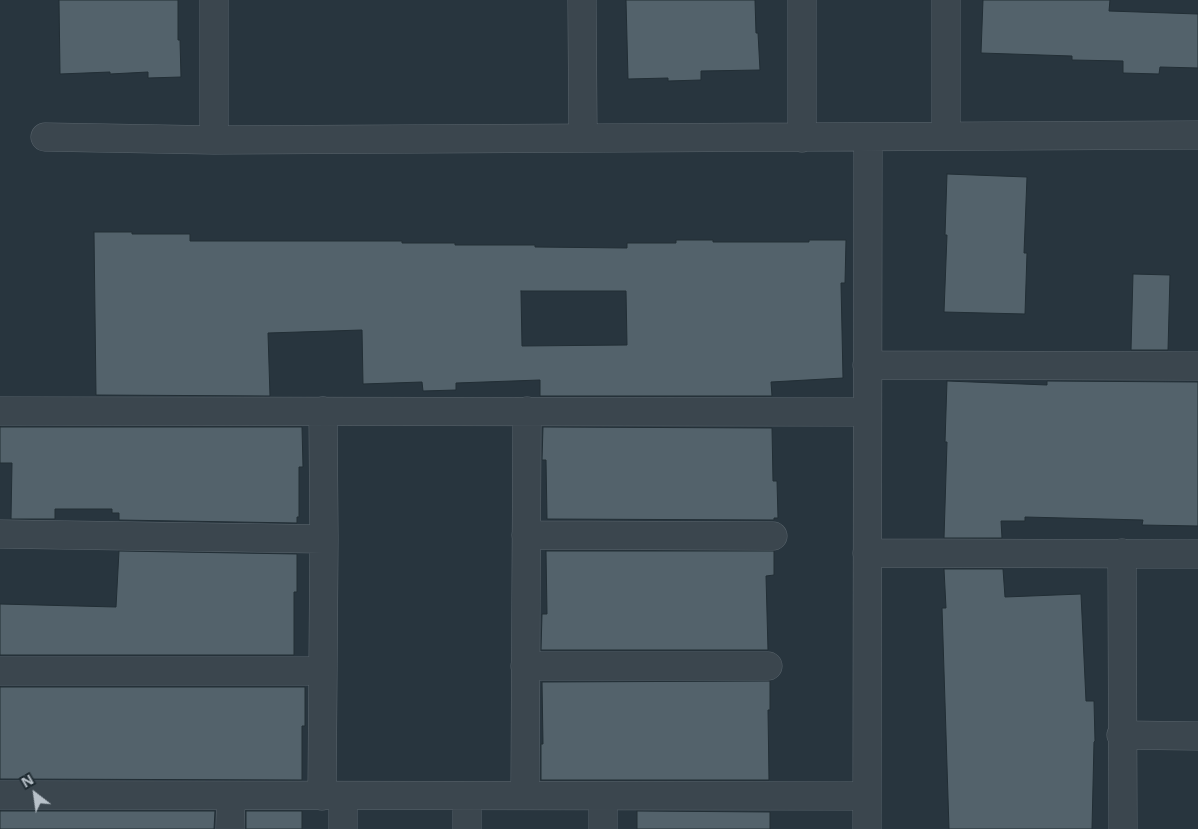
<!DOCTYPE html>
<style>
body{margin:0}
#map{position:relative;width:1198px;height:829px;overflow:hidden;background:#28353e;font-family:"Noto Sans",sans-serif}
canvas{display:block}
.north{position:absolute;left:10px;top:769px;width:50px;height:50px;-webkit-text-stroke:4px #202c33;paint-order:stroke;rotate:330deg;font-size:14px;font-weight:700;line-height:20px;text-align:center;color:#b8c1c9}
.north::after{content:'';display:block;margin:auto;width:18px;height:22px;background:#b8c1c9;clip-path:polygon(50% 0,100% 100%,50% 72%,0 100%)}
</style>
<div id="map">
<canvas width="1198" height="829"></canvas>
<div class="north">N</div>
</div>
<script>
const g = document.querySelector('canvas').getContext('2d');
g.lineJoin = 'round';
function paint(path, color) {
  g.fillStyle = color;
  g.fill(path, 'evenodd');
}
function poly(rows) {
  const path = new Path2D();
  for (const r of rows) {
    path.moveTo(r[0], r[1]);
    for (let i = 2; i < r.length; i += 2) path.lineTo(r[i], r[i + 1]);
  }
  return path;
}
function trace(path, color, width, dash) {
  g.strokeStyle = color;
  g.lineWidth = width;
  g.lineCap = dash ? 'butt' : 'round';
  g.setLineDash(dash || []);
  g.stroke(path);
}
const building = poly([
 [59,0,178,0,178,40,180,40,181,77,148,78,148,72,110,74,110,72,60,74,59,0],
 [626,0,755,0,756,33,758,33,760,70,701,71,701,80,668,81,668,78,628,79,626,0],
 [983,0,1110,0,1109,11,1198,14,1198,68,1160,67,1159,74,1123,73,1123,61,1072,60,1072,56,981,53,983,0],
 [947,174,1027,177,1024,253,1027,253,1025,314,944,312,947,235,945,235,947,174],
 [94,232,132,232,132,234,190,234,190,241,402,241,402,243,455,243,455,245,535,245,535,247,627,248,627,243,676,243,676,240,713,240,713,242,809,242,809,240,846,240,845,283,841,283,843,378,771,382,772,396,540,396,540,380,456,383,456,390,423,391,422,382,363,384,362,330,268,333,270,396,96,395,94,232],
 [521,291,626,291,627,345,522,346,521,291],
 [1133,274,1170,275,1168,350,1131,350,1133,274],
 [947,381,1047,385,1047,381,1198,382,1198,526,1142,525,1143,520,1025,517,1025,521,1001,521,1002,538,944,538,947,442,945,442,947,381],
 [0,427,302,427,303,467,299,467,299,517,297,517,297,523,119,520,119,513,112,513,112,509,55,509,55,519,11,519,12,463,0,463,0,427],
 [543,427,772,428,773,481,777,481,778,518,774,518,774,520,547,519,546,460,542,460,543,427],
 [119,551,297,554,297,592,294,592,294,655,0,655,0,604,116,607,119,551],
 [546,551,774,551,774,575,766,576,768,650,541,650,542,614,547,614,546,551],
 [944,569,1003,569,1005,597,1081,594,1086,701,1094,701,1095,741,1094,742,1092,829,949,829,942,608,946,608,944,569],
 [770,681,770,710,768,710,769,780,541,780,541,744,543,744,542,682,770,681],
 [0,687,305,687,305,726,302,726,302,780,0,779,0,687],
 [0,811,215,811,214,829,0,829,0,811],
 [246,811,302,811,302,829,246,829,246,811],
 [637,811,770,812,770,829,637,829,637,811]
]);
const minor = poly([
 [582,0,583,138],
 [802,0,802,138],
 [946,136,946,0],
 [45,137,214,140,1198,135],
 [214,140,214,0],
 [867,365,1198,366],
 [0,411,867,412],
 [0,534,324,539],
 [526,535,773,536],
 [867,553,1198,554],
 [1122,553,1123,829],
 [525,666,768,666],
 [0,671,322,671],
 [1121,735,1198,736],
 [0,795,867,796],
 [525,795,527,411],
 [322,796,324,539,323,411],
 [230,829,231,796],
 [343,829,343,796],
 [467,829,467,796],
 [603,829,603,796],
 [867,829,868,137]
]);
paint(building, '#53626b');
trace(building, '#222e35', 1);
trace(minor, '#59646c', 29);
trace(minor, '#3b464e', 28);
</script>
